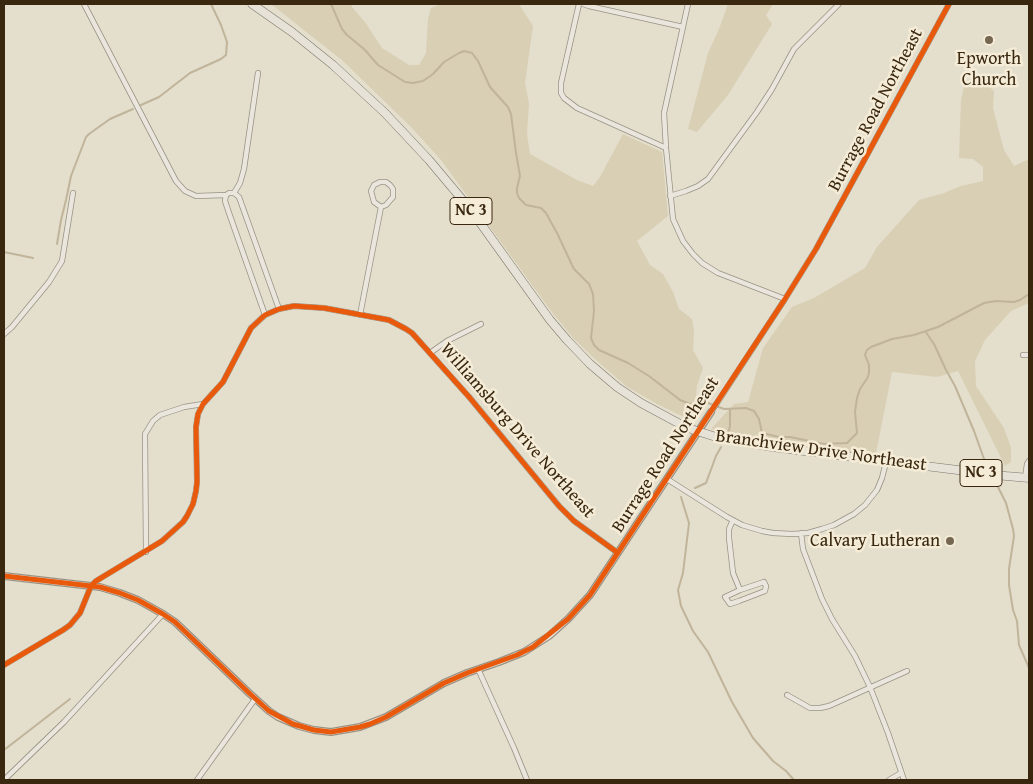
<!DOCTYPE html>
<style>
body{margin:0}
#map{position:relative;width:1033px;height:784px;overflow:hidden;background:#e4decc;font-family:"Gentium Book Plus",serif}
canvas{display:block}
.frame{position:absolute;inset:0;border:5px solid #39270f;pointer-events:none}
</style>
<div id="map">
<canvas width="1033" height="784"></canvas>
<div class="frame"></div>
</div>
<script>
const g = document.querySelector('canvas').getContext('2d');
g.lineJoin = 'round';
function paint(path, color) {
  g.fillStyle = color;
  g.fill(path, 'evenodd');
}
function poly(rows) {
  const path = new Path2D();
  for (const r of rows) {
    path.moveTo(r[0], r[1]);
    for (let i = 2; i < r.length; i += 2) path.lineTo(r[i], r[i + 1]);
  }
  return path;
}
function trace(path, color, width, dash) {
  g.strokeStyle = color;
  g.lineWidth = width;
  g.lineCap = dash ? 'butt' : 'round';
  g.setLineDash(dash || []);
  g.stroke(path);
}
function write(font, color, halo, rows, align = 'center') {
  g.font = font + ' "Gentium Book Plus",serif';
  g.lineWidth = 5;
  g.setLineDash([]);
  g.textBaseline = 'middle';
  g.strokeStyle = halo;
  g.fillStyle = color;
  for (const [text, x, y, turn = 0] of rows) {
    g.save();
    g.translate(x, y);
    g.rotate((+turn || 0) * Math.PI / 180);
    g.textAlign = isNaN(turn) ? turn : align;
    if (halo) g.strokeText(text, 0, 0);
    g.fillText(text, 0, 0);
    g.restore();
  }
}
const green = poly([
 [271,4,351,4,352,7,365,22,382,48,409,65,419,65,426,53,428,19,431,8,441,4,519,4,533,26,525,83,529,104,527,134,530,154,577,180,593,186,600,177,623,134,662,152,668,216,637,241,650,265,663,274,673,292,679,309,692,319,694,331,693,350,703,368,697,386,696,396,686,418,657,404,626,386,597,361,573,338,551,311,441,160,412,128,343,61],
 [728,4,773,4,766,15,772,24,728,95,697,132,688,129,708,53,719,29],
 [974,74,994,91,993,108,1004,150,1014,166,1029,159,1029,303,1011,311,985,340,975,361,976,386,1004,428,1011,448,1011,462,1005,466,958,371,937,377,892,372,876,453,857,453,823,448,746,437,711,429,734,404,748,402,763,348,792,307,814,298,865,268,877,247,919,200,944,193,961,186,983,181,983,167,973,159,959,158,961,100,964,87]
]);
const stream = poly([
 [331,4,342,29,347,35,364,49,378,65,405,82,413,83,423,81,433,74,444,62,459,53,464,51,472,53,478,61,490,87,508,107,511,114,516,153,520,176,517,188,517,193,519,198,526,205,541,208,546,213,558,235,572,265,574,269,589,284,593,294,594,311,591,338,594,345,599,350,628,363,649,376,680,400,690,404,708,403,724,409,746,408,754,411,759,419,762,433,779,437,790,437,824,444,847,443,857,433,855,412,857,398,860,389,868,377,869,372,869,365,865,355,867,350,871,347,892,339,914,335,938,327,984,303,996,301,1014,302,1020,300,1029,294],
 [141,105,159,97,190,73,221,59,226,55,227,42,221,25,211,4],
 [57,244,61,220,66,200,71,176,86,137,89,134,110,119,133,109],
 [4,252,33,258],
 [925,331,934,344,946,370,955,386,974,431,984,459,989,469],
 [728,435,730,426,730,409],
 [998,487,1006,503,1013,529,1014,536,1009,569,1009,585,1013,610,1017,621,1019,645,1029,668],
 [695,488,706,483,716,456,721,447],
 [681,497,689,523,683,573,678,590,681,606,693,631,708,652,732,702,753,738,773,761,786,771,794,780],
 [4,750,70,699]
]);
const minor = poly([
 [84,4,176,181,185,191,196,196,226,195,229,193,234,193],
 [579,4,561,83,561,93,564,98,577,108,666,148],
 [583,4,589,6,683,27],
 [688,4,664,113,666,148,673,219,683,241,693,254,702,263,718,273,731,278,785,299],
 [234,193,239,197,279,309],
 [234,193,240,183,244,169,258,73],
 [226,195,225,201,229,213,265,315],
 [670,196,686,191,698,186,708,179,757,112,772,89,794,49,839,4],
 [360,315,381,207,386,205,393,197,393,189,390,185,386,182,380,182,374,185,371,191,374,202,381,207],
 [4,334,12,327,49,282,62,261,73,193],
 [430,353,447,341,481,324],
 [1023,355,1029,355],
 [711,412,785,299,816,249,949,4],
 [1025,478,1027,464,1029,461],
 [667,479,727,517,742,525,762,531,773,533,792,534,808,533,822,529,834,525,854,514,865,505,877,490,882,478,886,462],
 [733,520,729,529,729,538,733,573,740,590],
 [801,533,803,549,822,599,832,619,855,656,870,687,888,733,904,780],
 [146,552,145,434,153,421,160,415,184,407,203,404],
 [764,582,766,586,765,591,739,601,730,604,725,597,740,590,764,582],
 [4,665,63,630,70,625,80,613,91,586,96,581,162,541,183,522,187,516,193,504,196,491,197,482,196,427,198,414,203,404,223,382,251,328,265,315,279,309,294,306,324,308,389,320,406,329,412,333,470,398,559,506,574,521,618,553],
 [478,669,514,748,527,780],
 [787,695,810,708,820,708,829,706,907,671],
 [4,780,64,722,163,614],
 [197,780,255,699],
 [889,780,901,773]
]);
const tertiary = poly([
 [4,576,100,587,120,593,138,600,163,614,175,622,197,643,248,692,269,711,278,717,299,726,314,730,331,732,360,727,386,717,444,683,467,673,499,662,524,652,549,636,568,619,590,595,711,412]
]);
const primary = poly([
 [252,4,292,32,333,65,385,113,429,160,471,210,550,320,567,340,590,364,617,387,641,403,680,424],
 [716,437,772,447,1006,476,1029,478]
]);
const primaryBridge = poly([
 [680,424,694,430,716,437]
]);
const cycleway = poly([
 [4,576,100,587,120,593,138,600,163,614,175,622,197,643,248,692,269,711,293,724,314,730,331,732,360,727,370,724,386,717,444,683,467,673,517,655,533,647,568,619,590,595,785,299,816,249,949,4],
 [4,665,63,630,70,625,80,613,91,586,96,581,162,541,183,522,187,516,193,504,196,491,197,482,196,427,198,414,203,404,223,382,251,328,265,315,279,309,294,306,324,308,389,320,406,329,412,333,470,398,559,506,574,521,618,553]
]);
const markers = [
 [989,40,5,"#756751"],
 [950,541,5,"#756751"]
];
const shields = [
 [471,211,42],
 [981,473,42]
];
const shieldNames = [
 ["NC 3",471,211],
 ["NC 3",981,473]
];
const poiNames = [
 ["Epworth",989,59],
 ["Church",989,80],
 ["Calvary Lutheran",940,541,"right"]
];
const streetNames = [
 ["Burrage Road Northeast",876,110,-62],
 ["Williamsburg Drive Northeast",517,431,49],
 ["Branchview Drive Northeast",821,451,8],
 ["Burrage Road Northeast",666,455,-57]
];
paint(green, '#d9cfb5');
trace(stream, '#c0b49a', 2);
trace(minor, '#979284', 6);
trace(tertiary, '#979284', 8);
trace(primary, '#7e786c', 9);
trace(minor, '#eae6de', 4.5);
trace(tertiary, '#eae6de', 5.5);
trace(primary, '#e7e2d8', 8);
trace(primaryBridge, '#7e786c', 9, []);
trace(primaryBridge, '#e7e2d8', 8);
trace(cycleway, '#e8590c', 5);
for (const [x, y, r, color] of markers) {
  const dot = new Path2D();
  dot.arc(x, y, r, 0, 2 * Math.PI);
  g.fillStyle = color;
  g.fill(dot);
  trace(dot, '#f5ecd7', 2);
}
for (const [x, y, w] of shields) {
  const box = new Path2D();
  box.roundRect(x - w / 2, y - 13.5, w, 27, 4);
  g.fillStyle = '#f5ecd7';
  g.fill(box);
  trace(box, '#39270f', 1);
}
write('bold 16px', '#39270f', null, shieldNames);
write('18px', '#39270f', '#f5ecd7', poiNames);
write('18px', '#39270f', '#f5ecd7', streetNames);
</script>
